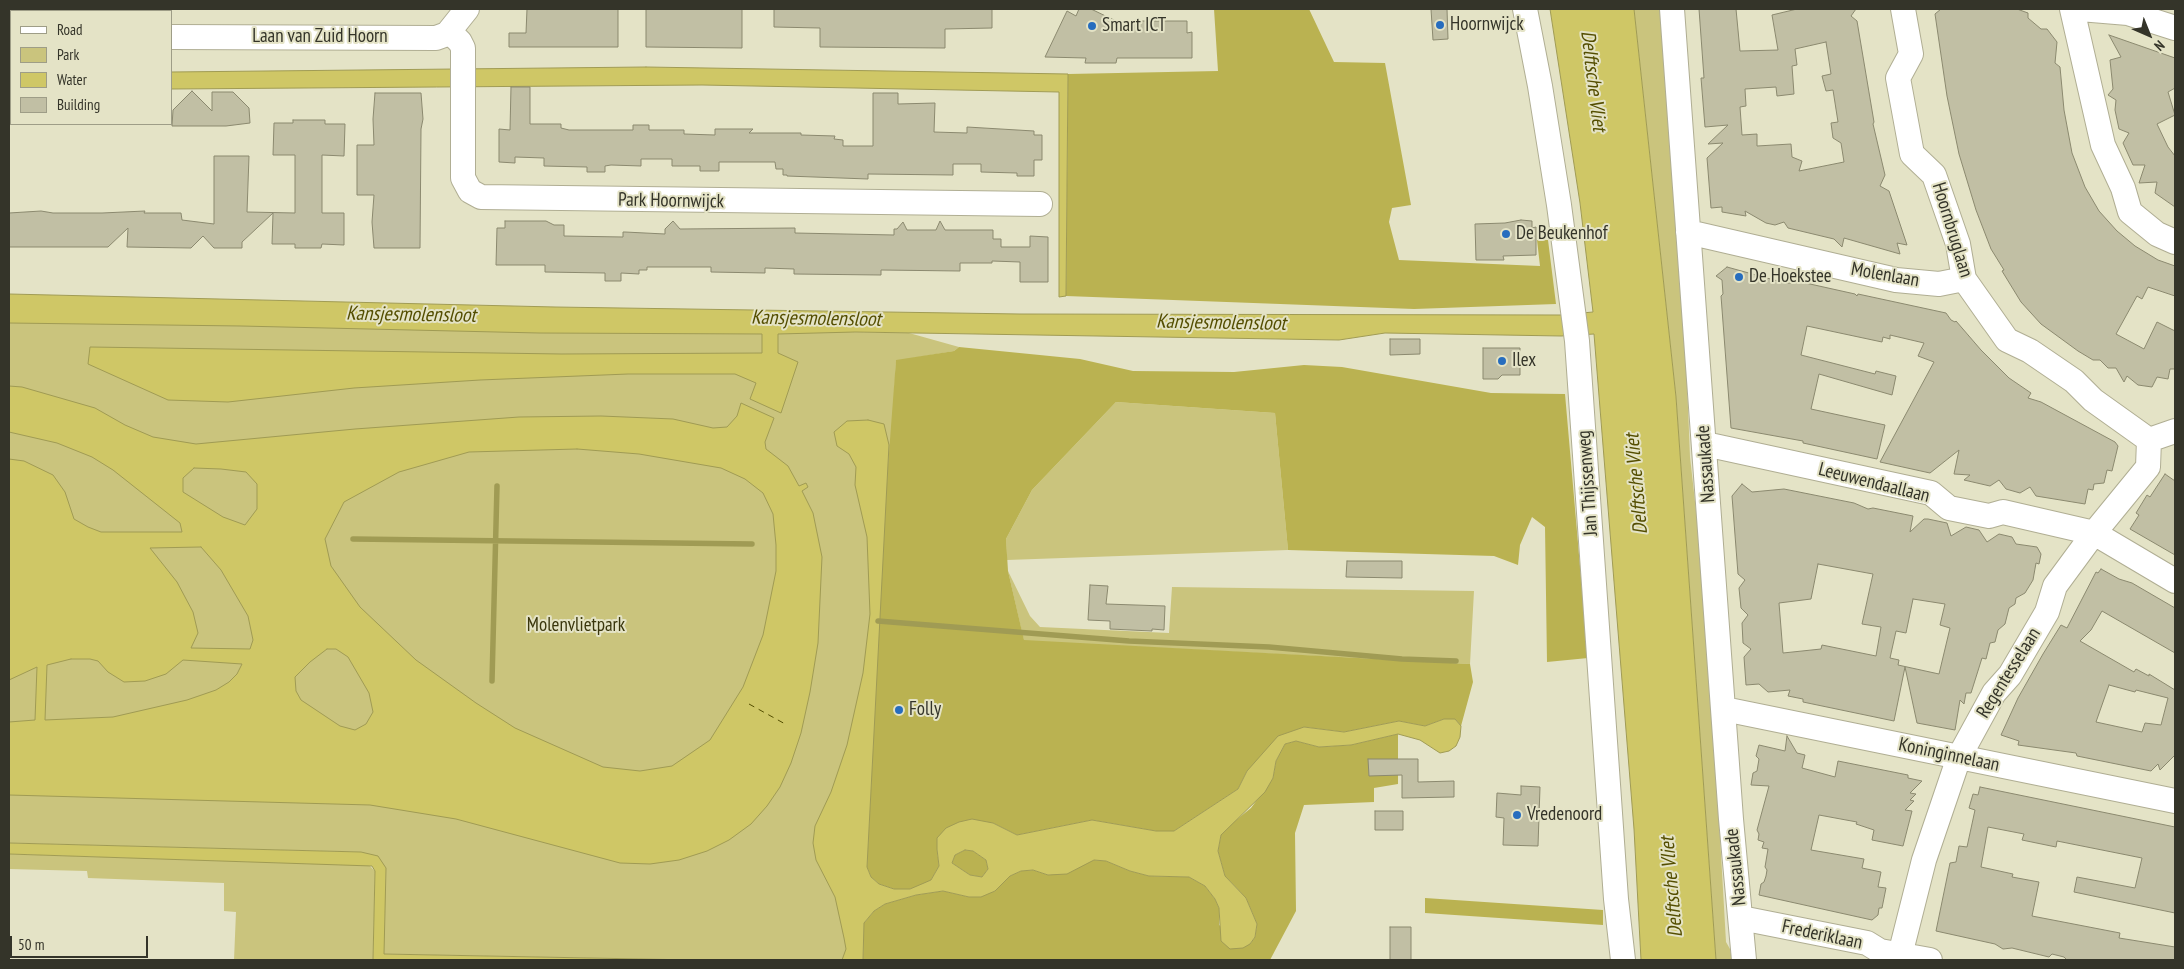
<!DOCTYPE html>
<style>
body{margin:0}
#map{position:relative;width:2184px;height:969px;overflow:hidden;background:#e4e3c6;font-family:"PT Sans Narrow",sans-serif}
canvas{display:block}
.frame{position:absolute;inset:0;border:10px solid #343429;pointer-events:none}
.legend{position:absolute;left:10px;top:10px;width:162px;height:115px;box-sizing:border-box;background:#e4e3c6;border:1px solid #9e9d87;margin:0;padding:6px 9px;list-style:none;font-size:15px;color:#343429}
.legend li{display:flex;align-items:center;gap:10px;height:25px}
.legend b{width:25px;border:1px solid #9e9d87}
.north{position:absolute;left:2124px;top:10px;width:50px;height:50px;-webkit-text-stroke:4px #e4e3c6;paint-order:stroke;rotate:136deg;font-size:14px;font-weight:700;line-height:20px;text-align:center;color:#343429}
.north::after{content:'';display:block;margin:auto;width:18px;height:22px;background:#343429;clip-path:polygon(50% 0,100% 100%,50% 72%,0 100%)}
.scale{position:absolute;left:10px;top:936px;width:138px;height:22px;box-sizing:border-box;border:2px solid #343429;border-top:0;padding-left:6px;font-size:15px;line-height:18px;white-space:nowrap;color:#343429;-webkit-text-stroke:4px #e4e3c6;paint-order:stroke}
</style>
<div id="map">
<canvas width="2184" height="969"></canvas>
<div class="frame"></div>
<ul class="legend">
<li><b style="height:6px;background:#fff"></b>Road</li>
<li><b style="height:14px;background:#cac47d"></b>Park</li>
<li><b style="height:14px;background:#cfc766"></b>Water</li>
<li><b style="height:14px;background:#c1bfa4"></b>Building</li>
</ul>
<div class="north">N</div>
<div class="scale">50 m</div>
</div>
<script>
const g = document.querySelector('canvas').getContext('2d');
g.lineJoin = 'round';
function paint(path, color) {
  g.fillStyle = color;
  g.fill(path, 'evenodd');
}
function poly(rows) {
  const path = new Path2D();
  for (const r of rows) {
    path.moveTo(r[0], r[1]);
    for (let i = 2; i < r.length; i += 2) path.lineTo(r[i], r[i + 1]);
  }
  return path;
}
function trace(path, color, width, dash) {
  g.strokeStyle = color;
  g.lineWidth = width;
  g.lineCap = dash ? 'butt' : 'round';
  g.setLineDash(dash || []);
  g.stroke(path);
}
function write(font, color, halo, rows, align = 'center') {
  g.font = font + ' "PT Sans Narrow",sans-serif';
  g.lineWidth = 4;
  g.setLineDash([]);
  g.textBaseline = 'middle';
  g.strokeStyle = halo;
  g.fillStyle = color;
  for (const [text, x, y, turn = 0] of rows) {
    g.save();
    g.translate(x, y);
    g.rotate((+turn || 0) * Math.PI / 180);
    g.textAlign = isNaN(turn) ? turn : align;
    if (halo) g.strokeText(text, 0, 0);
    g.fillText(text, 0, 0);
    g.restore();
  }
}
const green = poly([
 [1634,9,1661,9,1685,333,1690,457,1707,609,1726,942,1730,949,1732,960,1716,960,1676,397],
 [9,318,909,333,959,347,954,351,896,361,863,960,693,960,383,954,386,868,361,852,9,843],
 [1116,402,1275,413,1288,550,1007,560,1006,539,1032,490],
 [1008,571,1030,616,1040,627,1169,633,1172,587,1474,591,1470,664,1024,641],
 [9,854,369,865,375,871,373,960,234,960,236,912,224,911,224,883,88,878,87,871,9,869]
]);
const forest = poly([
 [1214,9,1309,9,1334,62,1385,63,1411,205,1392,208,1389,222,1399,260,1540,266,1537,240,1548,240,1556,304,1414,309,1066,296,1068,74,1218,71],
 [959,347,1080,359,1133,371,1234,372,1304,365,1342,367,1491,393,1565,394,1588,658,1547,662,1545,527,1532,517,1520,545,1518,565,1494,556,1288,550,1275,413,1116,402,1032,490,1006,539,1008,571,1024,640,1470,664,1473,682,1461,726,1455,719,1444,719,1425,726,1399,721,1344,732,1304,727,1247,771,1238,789,1174,831,1156,831,1092,820,1017,835,993,823,937,849,939,866,931,880,923,885,910,889,894,889,879,884,871,877,867,867,886,493,896,360,954,351],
 [1398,734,1398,784,1374,788,1374,802,1304,805,1295,833,1296,911,1270,960,863,960,864,923,874,911,885,904,916,895,943,891,969,897,995,891,1010,876,1021,871,1033,870,1048,875,1094,860,1106,861,1130,871,1149,876,1189,877,1205,886,1215,899,1219,908,1219,925,1250,944,1255,937,1257,924,1246,898,1225,876,1218,851,1221,835,1231,824,1251,808,1273,778,1276,761,1285,744,1296,741,1319,747,1351,745],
 [965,850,973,851,986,860,988,869,982,877,970,875,952,863,955,855],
 [1425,898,1603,910,1603,925,1425,913]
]);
const water = poly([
 [1550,9,1634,9,1676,397,1716,960,1641,960,1634,829,1594,334,1561,336,1385,333,1339,340,855,332,778,334,778,353,798,362,781,413,750,399,756,383,735,374,628,374,480,380,354,388,228,402,168,400,88,364,90,347,561,354,762,353,762,334,539,333,241,326,9,323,9,294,555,307,1019,314,1560,315,1593,312,1580,203,1550,9],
 [646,67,1068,74,1066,296,1059,297,1059,92,702,85,171,89,171,72,646,67],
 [9,386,22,387,95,408,125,425,153,437,196,444,355,429,519,417,601,416,673,419,713,428,727,427,737,416,741,403,774,418,765,442,766,449,788,466,799,486,806,483,808,487,802,491,813,513,822,557,818,643,810,692,801,733,791,763,780,787,767,806,751,824,729,840,707,851,679,860,650,864,620,863,456,819,370,805,9,795,9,722,35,720,37,667,9,680,9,459,24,461,53,475,65,492,74,519,88,527,101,532,182,532,180,523,113,470,92,457,57,443,9,432,9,386],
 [577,449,639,454,721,468,745,479,763,493,773,514,776,545,776,571,763,635,743,687,710,740,672,766,640,771,603,767,515,728,476,703,416,660,360,607,331,566,325,539,344,502,399,472,469,452,577,449],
 [194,468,221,469,246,472,257,484,257,509,245,525,223,517,183,492,183,478,194,468],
 [201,547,221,570,248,616,253,640,250,649,191,648,198,633,193,612,177,582,150,548,201,547],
 [327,649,336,649,348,657,369,693,373,712,366,724,355,730,340,726,301,700,296,691,295,677,310,662,327,649],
 [71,659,90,659,98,661,108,672,124,682,145,681,166,674,183,660,242,664,237,674,229,682,216,690,187,700,113,717,45,720,47,665,71,659],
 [868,420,884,424,889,445,867,867,871,877,879,884,894,889,910,889,931,880,939,866,937,849,937,838,946,828,959,822,972,819,993,823,1017,835,1092,820,1156,831,1174,831,1238,789,1247,771,1278,736,1304,727,1344,732,1399,721,1425,726,1444,719,1455,719,1461,726,1460,737,1456,746,1449,751,1440,753,1420,740,1398,734,1351,745,1319,747,1296,741,1285,744,1276,761,1273,778,1265,792,1221,835,1218,851,1225,876,1246,898,1257,924,1255,937,1250,944,1243,948,1230,949,1221,941,1219,908,1215,899,1205,886,1189,877,1149,876,1130,871,1106,861,1094,860,1067,874,1048,875,1033,870,1021,871,1010,876,995,891,981,897,969,897,943,891,916,895,885,904,874,911,864,923,863,960,840,960,842,960,846,949,844,938,835,897,816,860,813,843,815,826,831,792,847,745,863,673,870,614,867,537,855,485,856,467,849,454,837,446,834,432,847,421,868,420],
 [965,850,973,851,986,860,988,869,982,877,970,875,952,863,955,855,965,850],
 [9,843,361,852,378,856,386,868,384,954,693,960,373,960,375,871,372,866,9,854,9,843]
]);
const stream = poly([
 [353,539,752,544],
 [878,621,1129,641,1269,647,1402,659,1456,661],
 [492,681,497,486]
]);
const ferry = poly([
 [749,704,787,725]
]);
const building = poly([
 [527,9,618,9,618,47,509,47,509,33,526,33,527,9],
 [646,9,742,9,742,48,646,47,646,9],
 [774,9,992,9,992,28,945,29,945,48,820,47,820,28,774,27,774,9],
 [1079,9,1091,9,1116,21,1187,21,1187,33,1192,32,1192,58,1117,58,1116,63,1085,63,1086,58,1045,57,1067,11,1076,16,1079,9],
 [1431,9,1447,9,1448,39,1433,40,1431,9],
 [1699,9,1736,9,1740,51,1778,50,1772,15,1797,9,1856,9,1851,16,1857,21,1874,122,1873,124,1885,175,1880,186,1889,191,1907,245,1897,243,1900,254,1844,238,1842,247,1834,239,1788,228,1784,222,1775,225,1766,223,1745,211,1746,216,1722,212,1722,207,1711,208,1707,158,1723,143,1708,144,1728,125,1705,127,1701,78,1704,78,1699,9],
 [1826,42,1831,74,1822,76,1826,91,1833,90,1838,122,1831,123,1833,138,1841,143,1844,162,1799,171,1802,161,1792,157,1791,144,1757,146,1757,134,1742,135,1740,107,1746,106,1745,89,1776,87,1777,96,1794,94,1792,66,1797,65,1795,49,1826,42],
 [1941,9,2017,9,2028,13,2028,18,2041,29,2047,29,2057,42,2055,63,2060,67,2064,110,2072,153,2085,187,2099,211,2117,231,2135,246,2158,260,2175,266,2175,296,2148,287,2142,299,2137,296,2116,334,2144,349,2157,322,2175,331,2175,369,2170,369,2168,379,2157,377,2152,387,2138,385,2127,376,2124,382,2116,368,2108,368,2100,360,2093,360,2078,351,2041,324,2021,302,2002,271,2004,270,1991,249,1976,210,1959,154,1947,96,1935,14,1941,9],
 [2109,35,2175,58,2175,88,2168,92,2175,115,2157,124,2168,147,2175,156,2175,207,2155,193,2157,182,2139,183,2145,165,2133,165,2123,143,2129,133,2119,129,2115,110,2116,100,2108,95,2113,89,2110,60,2121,57,2109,35],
 [511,87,530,87,530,124,561,124,561,128,569,130,633,130,633,125,649,125,649,130,684,130,684,134,715,135,715,129,753,129,749,133,801,133,801,135,835,136,834,139,843,140,843,146,873,146,873,93,898,93,898,104,935,103,934,132,967,133,967,127,1034,131,1034,135,1042,135,1042,160,1034,160,1034,176,1017,176,1017,173,981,172,981,164,953,164,953,175,868,174,868,179,787,176,787,175,783,175,783,169,776,169,775,162,719,162,719,171,700,171,700,166,672,166,672,159,641,159,641,166,611,165,605,166,605,172,587,172,587,167,544,166,544,158,515,157,515,163,499,162,499,129,510,130,511,87],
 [192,91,212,111,212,92,233,92,249,108,250,123,226,126,172,126,173,110,192,91],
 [375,93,421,93,423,119,421,129,420,248,374,248,372,222,374,195,357,195,357,145,374,145,373,119,375,93],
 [293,120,325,120,325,124,345,124,344,156,322,155,322,213,344,213,344,245,322,244,321,248,295,248,295,244,272,244,273,213,242,242,242,248,214,248,203,236,191,248,127,247,128,228,108,247,9,247,9,213,41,211,53,213,102,213,145,211,144,213,181,213,182,220,214,224,214,156,249,156,247,212,295,213,295,155,273,155,274,123,293,123,293,120],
 [1521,220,1532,221,1532,228,1536,227,1536,255,1503,256,1504,260,1476,260,1475,224,1505,223,1521,220],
 [505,221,546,221,554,225,564,225,564,236,623,237,623,232,625,232,665,234,665,229,673,221,680,229,795,228,795,233,894,235,894,229,897,229,903,222,907,230,936,230,940,221,945,230,993,230,993,239,1001,239,1001,247,1030,247,1030,236,1048,237,1048,282,1020,282,1020,262,992,261,992,263,960,263,960,271,881,270,881,275,794,274,794,269,765,268,765,273,711,272,711,267,647,267,647,270,639,270,639,274,621,273,621,281,605,281,605,273,545,272,545,265,496,265,497,228,505,228,505,221],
 [1727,267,1785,283,1791,283,1792,280,1855,294,1857,296,1858,294,1946,313,1951,320,1955,322,1956,321,1981,350,2009,378,2031,393,2028,398,2041,402,2115,442,2118,446,2112,471,2107,470,2104,483,2094,484,2093,490,2088,489,2085,504,2036,496,2030,487,2020,493,2006,489,1999,480,1990,486,1964,480,1970,475,1954,474,1959,450,1930,473,1880,462,1934,362,1918,356,1924,343,1890,335,1890,339,1883,337,1882,342,1807,326,1801,355,1875,374,1876,371,1896,376,1892,395,1819,374,1811,409,1885,425,1877,459,1803,443,1803,441,1731,428,1721,296,1723,294,1722,280,1716,276,1727,267],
 [1390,339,1420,339,1420,354,1390,355,1390,339],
 [1483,348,1520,348,1520,375,1502,375,1498,379,1483,379,1483,348],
 [2165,474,2175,481,2175,555,2130,529,2139,515,2136,513,2147,495,2150,497,2165,474],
 [1742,484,1752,492,1784,489,1854,503,1868,509,1873,508,1913,516,1910,532,1924,519,1928,519,1947,523,1951,536,1966,527,1979,530,1987,542,1999,534,2012,537,2016,544,2037,547,2041,554,2039,564,2036,563,2033,580,2025,593,2016,598,2015,604,2009,608,2005,624,1998,630,1995,642,1990,643,1986,659,1982,658,1971,693,1966,693,1964,704,1960,700,1955,730,1917,723,1905,667,1894,721,1803,702,1803,699,1788,696,1790,690,1768,692,1759,684,1746,685,1744,657,1751,649,1743,643,1742,623,1748,615,1741,608,1739,588,1745,580,1738,574,1732,496,1742,484],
 [1818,564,1873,574,1862,624,1881,627,1876,656,1822,645,1821,649,1783,653,1779,603,1811,599,1818,564],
 [1913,599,1945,604,1940,625,1950,628,1939,674,1898,665,1899,660,1890,658,1896,631,1906,633,1913,599],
 [1347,561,1402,561,1402,578,1346,577,1347,561],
 [2101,569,2119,579,2132,583,2175,608,2175,653,2102,611,2091,630,2080,641,2134,672,2136,669,2149,676,2149,674,2175,690,2175,755,2160,770,2158,764,2151,771,2077,756,2076,753,2018,745,2019,741,2001,735,2018,698,2043,654,2061,625,2067,628,2096,572,2098,573,2101,569],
 [2109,685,2135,692,2136,690,2168,698,2161,725,2145,723,2142,732,2096,722,2109,685],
 [1090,585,1108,586,1106,604,1165,606,1164,630,1152,629,1152,631,1110,629,1110,621,1088,620,1090,585],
 [1787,736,1797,753,1805,755,1802,768,1835,777,1838,761,1908,775,1908,778,1922,781,1910,793,1916,794,1910,800,1914,801,1905,810,1912,811,1903,846,1872,840,1874,830,1856,824,1857,822,1819,815,1811,850,1864,859,1862,868,1881,872,1878,887,1886,888,1882,908,1879,908,1878,915,1872,920,1759,895,1761,884,1764,882,1766,876,1767,870,1765,867,1768,849,1762,848,1764,842,1758,840,1759,834,1757,830,1769,786,1751,785,1753,773,1757,771,1759,759,1756,756,1759,745,1785,751,1787,736],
 [1368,759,1418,759,1418,782,1454,781,1454,797,1402,798,1402,775,1369,776,1368,759],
 [1521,786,1540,787,1538,846,1503,845,1504,818,1496,817,1497,793,1521,795,1521,786],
 [1980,787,2175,827,2175,913,2074,892,2077,877,2135,888,2142,858,2057,841,2056,847,2022,840,2024,834,1988,827,1981,867,2013,874,2012,877,2039,882,2032,916,2120,933,2119,938,2175,947,2175,960,2067,960,2064,957,2052,954,2049,957,2012,948,2003,949,1995,944,1936,931,1950,863,1956,862,1959,846,1967,847,1975,810,1969,808,1973,794,1978,795,1980,787],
 [1375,811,1403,811,1403,830,1375,830,1375,811],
 [1390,927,1411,927,1411,960,1390,960,1390,927]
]);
const minor = poly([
 [1525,9,1540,86,1559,205,1577,341,1616,899,1623,960],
 [1672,9,1731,819,1744,960],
 [1903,9,1911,54,1898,78,1912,154,1934,175,1958,244,1964,279,2007,340,2030,351,2074,381,2093,400,2149,440],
 [2072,9,2103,145,2123,188,2130,212,2157,234,2175,242],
 [2080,9,2128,13,2175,28],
 [450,32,460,42,463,48,463,178,470,191,481,197,1040,204],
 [9,36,11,36],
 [171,37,436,38,447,34,467,9],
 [1688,232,1896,280,1939,284,1964,279],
 [1705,444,1931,493,1949,508,1989,516,2003,512,2094,533,2175,581],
 [1724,709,2175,801],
 [1741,918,1867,943,1880,951,1930,960],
 [1900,955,1924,860,1959,757,1994,693,2010,675,2047,612,2055,586,2094,533,2148,467,2149,440,2175,431]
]);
const markers = [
 [1440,25,5,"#276dbe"],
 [1092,26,5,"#276dbe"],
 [1506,234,5,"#276dbe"],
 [1739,277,5,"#276dbe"],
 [1502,361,5,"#276dbe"],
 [899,710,5,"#276dbe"],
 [1517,815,5,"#276dbe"]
];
const poiNames = [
 ["Hoornwijck",1450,25],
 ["Smart ICT",1102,26],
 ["De Beukenhof",1516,234],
 ["De Hoekstee",1749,277],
 ["Ilex",1512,361],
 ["Folly",909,710],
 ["Vredenoord",1527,815]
];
const streetNames = [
 ["Laan van Zuid Hoorn",320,37],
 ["Park Hoornwijck",671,201,1],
 ["Hoornbruglaan",1952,230,73],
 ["Molenlaan",1885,275,10],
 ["Nassaukade",1706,464,-94],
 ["Jan Thijssenweg",1588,483,-94],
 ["Leeuwendaallaan",1874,483,14],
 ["Regentesselaan",2009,673,-58],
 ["Koninginnelaan",1949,755,12],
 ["Nassaukade",1736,867,-96],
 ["Frederiklaan",1822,935,12]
];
const parkNames = [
 ["Molenvlietpark",576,626]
];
const waterNames = [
 ["Delftsche Vliet",1593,81,83],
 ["Kansjesmolensloot",411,315,1],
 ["Kansjesmolensloot",816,319,1],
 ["Kansjesmolensloot",1221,323,1],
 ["Delftsche Vliet",1637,484,-95],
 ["Delftsche Vliet",1672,887,-95]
];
paint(green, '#cac47d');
paint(forest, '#bab251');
paint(water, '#cfc766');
trace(water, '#a09b54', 1);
trace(stream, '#a09b54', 5.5);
trace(ferry, '#544e00', 1, [6, 5]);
paint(building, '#c1bfa4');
trace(building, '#8b896f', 1);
trace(minor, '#b0ae93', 26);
trace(minor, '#fff', 24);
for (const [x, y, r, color] of markers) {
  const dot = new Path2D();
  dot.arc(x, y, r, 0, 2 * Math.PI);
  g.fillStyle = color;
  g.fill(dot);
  trace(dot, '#e4e3c6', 2);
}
write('19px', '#343429', '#e4e3c6', poiNames, 'left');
write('19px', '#343429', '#e4e3c6', streetNames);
write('19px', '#3a360c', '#e4e3c6', parkNames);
write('italic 20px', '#544e00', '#e4e3c6', waterNames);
</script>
